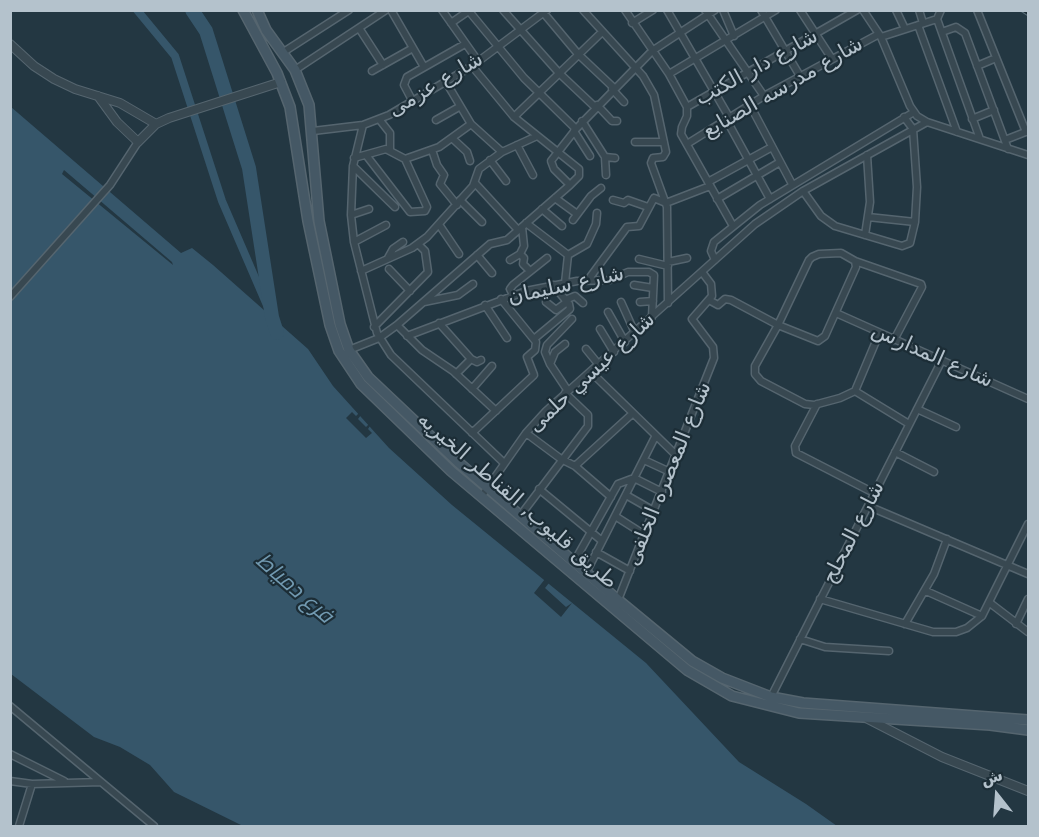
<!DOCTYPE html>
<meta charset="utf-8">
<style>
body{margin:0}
#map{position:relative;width:1039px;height:837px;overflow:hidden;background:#233742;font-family:"DejaVu Sans",Cairo,sans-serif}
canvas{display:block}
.frame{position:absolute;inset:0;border:12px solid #b4c2cc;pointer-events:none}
.north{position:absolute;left:967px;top:765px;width:60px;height:60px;-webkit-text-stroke:4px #1c2d36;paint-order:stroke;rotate:343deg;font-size:16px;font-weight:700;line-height:24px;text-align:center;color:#b4c2cc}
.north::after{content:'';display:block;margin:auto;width:21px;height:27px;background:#b4c2cc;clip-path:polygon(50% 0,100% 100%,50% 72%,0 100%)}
</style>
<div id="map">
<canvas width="1039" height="837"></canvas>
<div class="frame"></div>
<div class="north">ش</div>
</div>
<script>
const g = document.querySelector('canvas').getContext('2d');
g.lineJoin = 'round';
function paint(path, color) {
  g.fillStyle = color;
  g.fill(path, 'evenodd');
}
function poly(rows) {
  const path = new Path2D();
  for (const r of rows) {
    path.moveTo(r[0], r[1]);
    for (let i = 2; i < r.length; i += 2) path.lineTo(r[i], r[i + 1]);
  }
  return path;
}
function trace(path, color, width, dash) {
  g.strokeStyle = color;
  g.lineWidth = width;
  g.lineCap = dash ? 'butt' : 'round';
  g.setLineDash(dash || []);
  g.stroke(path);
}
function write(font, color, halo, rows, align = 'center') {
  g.font = font + ' "DejaVu Sans",Cairo,sans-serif';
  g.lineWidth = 4.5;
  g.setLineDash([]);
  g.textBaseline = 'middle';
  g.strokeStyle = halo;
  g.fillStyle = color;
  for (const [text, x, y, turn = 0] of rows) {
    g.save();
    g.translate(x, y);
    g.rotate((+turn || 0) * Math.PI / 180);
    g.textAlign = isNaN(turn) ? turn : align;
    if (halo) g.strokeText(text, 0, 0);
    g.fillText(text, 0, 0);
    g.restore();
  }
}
const water = poly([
 [11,107,181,253,192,248,213,265,308,349,333,386,389,448,452,505,646,663,739,762,806,804,837,826,243,826,174,792,150,765,120,747,94,737,11,674],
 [64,170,172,262,173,265,62,174]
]);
const pier = poly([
 [352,412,356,416,359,413,361,415,358,419,366,427,369,424,370,426,368,429,372,433,366,438,346,418],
 [545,579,549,583,545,588,566,607,572,603,561,617,534,593]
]);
const canal = poly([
 [137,10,175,56,222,201,272,317]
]);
const river = poly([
 [192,10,206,31,249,168,272,317,277,333]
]);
const minor = poly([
 [391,10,424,67],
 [442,10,478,61],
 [468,10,524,78,576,129],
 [503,10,559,73,595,107],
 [583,10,643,76,654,95,666,152,663,157,653,158,651,163,667,207,668,303],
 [625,10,669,74,687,107,687,116,682,127,681,134,733,226],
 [667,10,729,117],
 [705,10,764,96],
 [723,10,734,36],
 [761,10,800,76],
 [800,10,832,59],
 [863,10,881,37,910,106,917,116,927,122,1028,155],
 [896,10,905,29],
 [919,10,923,23],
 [977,10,1026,132],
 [542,11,578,54,614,88],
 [937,19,980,139],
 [937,19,941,10],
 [451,23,470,10],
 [632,23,653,10],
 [918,25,957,132],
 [359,28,383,65],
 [942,32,956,27,965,33,1008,149],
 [881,37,937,19],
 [282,53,349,10],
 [472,66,514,117,579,169,579,176,570,185],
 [977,66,996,58],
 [295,70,386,10],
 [372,71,413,48],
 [669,74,776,10],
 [446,82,471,124,502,152],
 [612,89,624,102],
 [413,102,404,85,407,77,465,44],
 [597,105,612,121,617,121],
 [750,105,792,184],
 [687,107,857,10],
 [514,117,602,32],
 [379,119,390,133,390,149],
 [726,119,770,199],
 [972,119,994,110],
 [436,120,459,107],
 [582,121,605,157,606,175],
 [363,125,353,166,351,215,354,242,377,333,391,355,504,463],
 [313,131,363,125,389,115,472,66,547,10],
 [574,131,590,156],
 [453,139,467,152,470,161],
 [1005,140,1028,131],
 [635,142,664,142],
 [687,144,764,96,879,34],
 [517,145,533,175],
 [432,150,437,165,444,175,440,184,457,205],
 [366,155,410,212,425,211,427,207,405,159],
 [605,157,615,158],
 [354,158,386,149,405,159,439,147,471,124],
 [490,160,506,181],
 [353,166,395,207],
 [708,182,772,147],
 [475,183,518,230],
 [803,191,821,216,835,226,902,246,910,243,915,222,917,187,913,129,904,117],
 [555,198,577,214],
 [717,199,780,162],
 [460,200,482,222],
 [613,200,624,203,628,200,648,207],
 [542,209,562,226],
 [351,215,369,209],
 [868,217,915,222],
 [573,220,591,196,601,188],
 [526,223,568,255,565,283],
 [440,226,459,254],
 [522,227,524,246,520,254,524,258,523,264,530,271],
 [865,235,870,202,867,155],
 [354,242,386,225],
 [477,255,492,273],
 [568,255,587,244,596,224,597,213],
 [388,258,393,249,403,242],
 [639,259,668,266],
 [510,260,520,254],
 [715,260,711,251,714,242,760,205,914,112],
 [855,261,921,284,922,287,894,340],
 [668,262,687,258],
 [389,269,410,291],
 [361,271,412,248,427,237,473,186,479,169,502,152,537,136],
 [588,280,627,227,639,226,654,198,666,203,710,186],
 [634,285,653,288],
 [513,295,510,289,513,285,547,258],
 [10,297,110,185,138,142],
 [565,300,575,296,583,303],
 [709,300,718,305,725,299,731,300,778,325,818,341,825,336,856,267,855,261,841,253,819,254,812,257,809,260,778,325,755,366,755,374,761,381,805,404,814,405,840,398,855,391,879,334],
 [424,302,458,295,473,284],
 [546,302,556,310,567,302],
 [621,302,635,333],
 [640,302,653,301],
 [485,305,507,338],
 [608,312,625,342],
 [836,313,1028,399],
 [439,323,471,359,477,362,481,360],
 [397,325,422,350,453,371,496,411],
 [374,327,428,272,425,251,418,244],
 [600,329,614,352],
 [407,336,526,291,577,281,610,280,628,272,649,272,654,275,652,317],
 [534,339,570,309,569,304,553,285],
 [586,349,599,365],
 [349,350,379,338,397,325,490,244,507,240,570,185,554,169,551,161,576,129,652,51,715,10],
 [550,364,555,352,565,344],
 [591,372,677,456],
 [456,374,471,359],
 [472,389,492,366],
 [568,391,550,364,545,352,547,345,572,319],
 [855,391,909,424],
 [817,404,795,446,796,453,874,493],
 [917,409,956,427],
 [472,433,534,375,527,357,535,350,536,342,501,299],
 [526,433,561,459,575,466,611,497],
 [895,452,934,472],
 [644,460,670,472],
 [575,466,632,414],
 [539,489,602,541],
 [626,495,654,511],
 [481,497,526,433,546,411,755,224,803,191,927,122],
 [868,506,1028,574],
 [520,516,588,426,588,415,565,393],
 [615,516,645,535],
 [596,552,630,571],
 [574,562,618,484,634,478,662,492],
 [586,573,655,437],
 [926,591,982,616],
 [820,599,933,632,956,632,967,628,982,616,1028,524],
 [618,600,714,358,713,347,692,319,712,296,711,284,702,272],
 [990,603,1028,632],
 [905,624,934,574,947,539],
 [1016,624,1028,599],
 [800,639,825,647,889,651],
 [770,699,942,360],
 [10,706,154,826],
 [10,754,64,781],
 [10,781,32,784,101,782],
 [19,826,32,784]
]);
const tertiary = poly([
 [10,44,34,66,54,79,75,89,120,103,156,124],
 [98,96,117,122,138,142,156,124,169,118,281,82],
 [868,719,942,757,1028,791]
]);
const secondary = poly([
 [243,10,277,73,290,107,308,221,330,325,339,351,361,384,451,471,687,670,732,696,799,713,990,725,1028,730],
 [257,10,266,30,295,70,309,105,319,221,340,324,349,350,368,377,458,462,618,600,692,661,722,678,771,697,803,703,1028,720]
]);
const rail = poly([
 [1022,10,1028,14]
]);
const streetNames = [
 ["شارع دار الكتب",757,68,-29],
 ["شارع عزمى",436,85,-31],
 ["شارع مدرسه الصنايع",783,88,-30],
 ["شارع سليمان",566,286,-12],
 ["شارع المدارس",932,356,24],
 ["شارع عيسي حلمى",592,373,-43],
 ["شارع المعصره الخلفى",669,474,-68],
 ["طريق قليوب, القناطر الخيريه",517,501,41],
 ["شارع المحلج",854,533,-63]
];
const waterNames = [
 ["فرع دمياط",294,589,41]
];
paint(water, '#36566a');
paint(pier, '#233742');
trace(canal, '#36566a', 8);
trace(river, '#36566a', 14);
trace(minor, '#55656f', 9);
trace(tertiary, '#55656f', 10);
trace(secondary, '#55656f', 12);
trace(minor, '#384851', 6);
trace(tertiary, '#384851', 8);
trace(secondary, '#455865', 9);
trace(rail, '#596d78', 4.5);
trace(rail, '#1c2d36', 2, [7]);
write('21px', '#b4c2cc', '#1c2d36', streetNames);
write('italic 22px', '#729ab1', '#1c2d36', waterNames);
</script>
